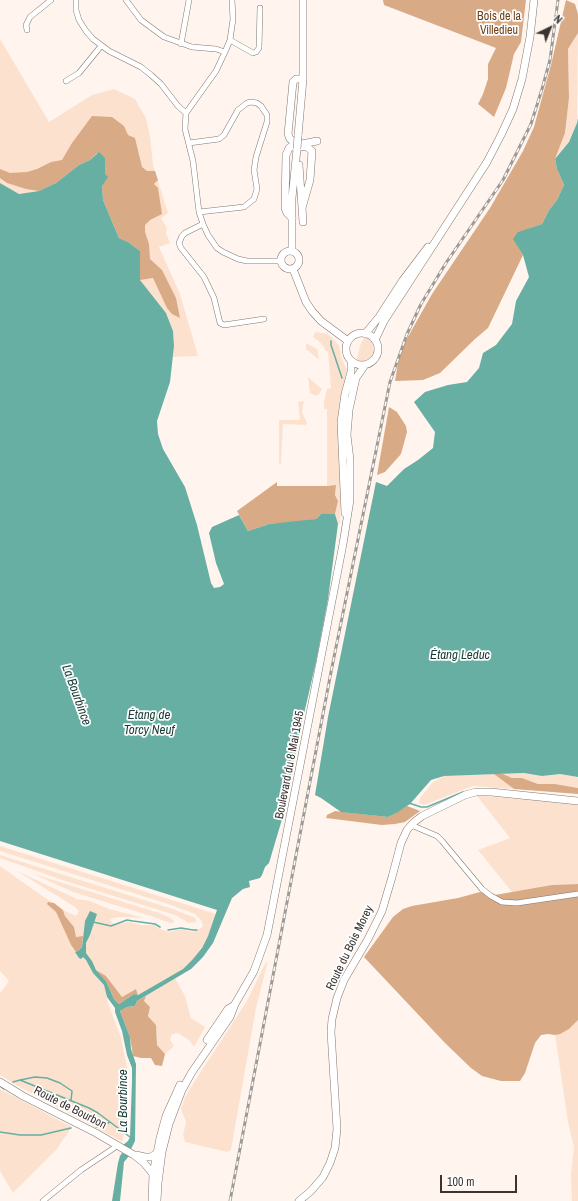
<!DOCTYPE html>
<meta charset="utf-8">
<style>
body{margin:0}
#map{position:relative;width:578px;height:1201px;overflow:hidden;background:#fff5ee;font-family:"Archivo Narrow",sans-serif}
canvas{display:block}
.north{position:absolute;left:530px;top:8px;width:40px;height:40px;-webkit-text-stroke:3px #fff;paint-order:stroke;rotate:43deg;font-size:11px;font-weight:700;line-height:16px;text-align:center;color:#3a3532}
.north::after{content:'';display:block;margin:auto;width:14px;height:18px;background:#3a3532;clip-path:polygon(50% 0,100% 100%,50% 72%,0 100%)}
.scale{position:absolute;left:440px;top:1175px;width:77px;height:18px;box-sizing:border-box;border:2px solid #3a3532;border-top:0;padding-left:5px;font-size:12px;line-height:14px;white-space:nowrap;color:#3a3532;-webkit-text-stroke:3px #fff;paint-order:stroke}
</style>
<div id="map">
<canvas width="578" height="1201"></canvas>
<div class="north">N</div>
<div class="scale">100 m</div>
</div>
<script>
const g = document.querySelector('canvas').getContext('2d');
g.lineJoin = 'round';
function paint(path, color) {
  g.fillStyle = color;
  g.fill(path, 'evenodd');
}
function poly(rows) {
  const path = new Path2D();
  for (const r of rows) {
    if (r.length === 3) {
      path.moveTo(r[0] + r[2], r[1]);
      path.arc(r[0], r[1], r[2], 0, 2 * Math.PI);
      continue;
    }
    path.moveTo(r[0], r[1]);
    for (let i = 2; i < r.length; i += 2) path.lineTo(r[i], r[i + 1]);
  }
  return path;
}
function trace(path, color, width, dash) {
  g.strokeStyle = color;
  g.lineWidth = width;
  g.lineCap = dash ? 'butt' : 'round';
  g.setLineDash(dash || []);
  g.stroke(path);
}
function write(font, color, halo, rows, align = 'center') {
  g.font = font + ' "Archivo Narrow",sans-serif';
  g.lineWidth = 3.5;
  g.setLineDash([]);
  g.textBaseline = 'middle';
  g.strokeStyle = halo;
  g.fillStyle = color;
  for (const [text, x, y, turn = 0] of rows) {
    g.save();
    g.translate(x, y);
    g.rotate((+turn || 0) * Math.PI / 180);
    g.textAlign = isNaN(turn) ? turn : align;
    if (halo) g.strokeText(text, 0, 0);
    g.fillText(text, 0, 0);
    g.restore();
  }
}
const green = poly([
 [578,33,577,123,569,142,555,159,565,133,569,98,568,49],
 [0,39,49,122,92,95,114,89,135,99,146,118,150,136,153,165,168,213,161,218,167,228,166,233,170,243,159,247,180,294,198,356,173,357,174,346,173,331,166,313,140,280,140,251,119,238,90,160,79,165,56,183,39,191,19,194,0,183],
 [315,332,328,334,339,345,341,356,347,371,338,418,341,494,340,523,338,524,335,514,338,501,335,495,336,485,327,486,327,409,324,409,324,402,327,389,331,388,328,351,326,351,321,343,313,337],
 [365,337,369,339,373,345,374,352,370,359,367,361,363,362,356,361,361,343],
 [306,343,317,349,319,360,306,349],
 [308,377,322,389,319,394,316,396,310,393],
 [304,401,302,412,307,423,306,425,283,424,281,464,279,464,279,420,300,420,298,402],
 [524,773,542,776,560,774,578,777,578,788,555,784,538,784,522,778,512,778,503,774],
 [494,774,514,789,473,786,424,805,419,803,420,798,433,782,444,776],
 [477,796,486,796,578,805,578,884,552,885,532,890,512,892,478,850,510,838],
 [0,846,216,914,208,936,202,948,193,959,183,969,138,995,136,989,122,997,106,976,96,970,92,961,86,953,86,943,93,927,85,921,83,936,76,937,74,927,65,916,63,910,76,916,79,911,75,907,17,871,77,899,90,901,109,909,145,918,122,917,113,918,110,920,115,925,128,922,142,925,154,925,160,929,169,932,182,929,192,932,198,930,203,926,201,920,195,914,171,905,0,851],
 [0,855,173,909,195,918,197,922,189,923,175,915,65,881,0,858],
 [0,866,51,902,48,904,56,912,71,945,76,952,75,952,86,960,93,973,104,985,109,1006,121,1038,128,1072,126,1103,128,1112,128,1129,123,1136,123,1142,18,1086,0,1075,0,993,9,981,0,971],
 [31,873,159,913,171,918,174,921,173,923,170,923,151,916,73,892],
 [268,961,256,1008,231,1150,227,1152,185,1142,183,1135,186,1122,181,1109,185,1097,196,1079,247,1001,265,964],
 [175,978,185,996,191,1018,205,1027,194,1047,190,1041,178,1033,172,1034,170,1040,174,1046,165,1054,157,1045,156,1025,148,1015,144,1001,146,996],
 [578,1020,578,1201,572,1201,571,1174,574,1147,568,1122,555,1035,569,1029],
 [0,1089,72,1127,56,1150,13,1193,0,1171]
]);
const forest = poly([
 [383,0,526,0,521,42,514,54,506,88,494,117,478,104,483,94,488,79,488,64,496,48,384,5],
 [566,0,575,4,578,14,578,33,568,49,569,98,565,133,555,159,557,169,564,185,557,200,549,210,542,224,519,232,514,239,523,255,488,328,475,339,440,373,423,380,395,381,400,351,432,294,490,208,523,151,534,127,551,65],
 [92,116,112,117,124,126,128,135,135,138,142,167,147,171,155,171,158,180,154,184,158,188,162,214,150,220,145,225,145,232,149,244,150,259,162,270,176,298,180,318,172,314,167,308,153,278,140,280,140,251,128,242,119,238,103,200,102,186,105,174,105,158,97,153,90,160,79,165,56,183,39,191,26,189,7,183,0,178,0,169,10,173,27,172,37,169,51,162,62,160,72,143],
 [389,407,397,412,406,426,407,432,401,454,385,472,377,475],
 [277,482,277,486,327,486,336,485,335,495,338,501,335,514,321,514,316,519,297,522,269,524,248,531,237,511],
 [494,774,503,774,512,778,522,778,538,784,555,784,578,788,578,794,514,789],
 [407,806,420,811,405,822,395,824,382,825,326,818,327,815,335,811,388,817],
 [578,884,578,1020,569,1029,560,1034,555,1035,548,1034,541,1035,535,1043,525,1073,520,1081,501,1081,482,1076,471,1068,445,1043,364,957,393,917,403,909,412,906,458,898,480,892,495,895,552,885],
 [48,902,54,903,63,910,65,916,74,927,76,937,83,936,82,947,78,951,76,952,71,945,56,912,47,904],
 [96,970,106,976,122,997,136,989,138,995,134,994,119,1004,114,999,106,981],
 [146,996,144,1001,150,1007,148,1016,156,1025,157,1045,165,1054,162,1066,155,1065,151,1058,141,1058,133,1056,130,1037,120,1011,127,1007,135,1006,137,1001]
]);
const water = poly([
 [578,118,578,777,560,774,542,776,524,773,444,776,431,780,410,804,398,812,388,817,341,812,321,798,315,795,328,717,376,482,387,486,404,469,418,460,433,448,435,432,414,402,425,392,448,385,467,382,479,368,483,353,496,345,512,324,516,301,529,277,523,255,513,239,518,232,542,224,549,210,557,200,564,185,557,169,555,159,569,142,577,123],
 [99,152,105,158,105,174,108,177,102,186,103,200,119,238,128,242,140,251,140,280,166,313,173,331,174,346,170,382,157,421,158,434,163,449,185,487,197,525,211,583,214,588,220,587,224,584,216,563,209,533,212,527,239,515,248,531,269,524,316,519,321,514,335,514,338,524,328,599,316,662,300,731,283,816,269,863,265,867,262,875,260,878,249,881,250,887,243,889,232,898,213,943,203,957,191,969,137,1001,135,1006,127,1007,120,1011,130,1037,131,1049,136,1064,135,1141,131,1149,123,1145,128,1141,130,1137,132,1081,132,1068,127,1055,122,1031,115,1012,115,1008,107,997,104,985,93,973,86,960,83,957,81,959,79,958,75,952,78,951,82,947,85,921,90,911,97,914,90,935,86,943,86,953,92,961,96,970,106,981,114,999,119,1004,134,994,138,995,164,980,183,969,193,959,202,948,208,936,217,910,0,841,0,183,19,194,39,191,56,183,79,165,90,160],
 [122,1153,129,1156,124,1162,120,1201,112,1201,118,1163,120,1156]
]);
const stream = poly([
 [331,341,331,345,342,378],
 [409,803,421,807,427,807,463,792],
 [93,922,111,926,127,920,133,921,155,924,160,927],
 [168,930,181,928,193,930,197,930],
 [20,1080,35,1077,47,1078,60,1083,72,1091,71,1101],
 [13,1082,20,1080,89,1108,98,1113,130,1137],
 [0,1086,4,1089],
 [96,1127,102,1126,110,1122],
 [0,1132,20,1135,41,1135,71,1128]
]);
const street = poly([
 [76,0,76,10,79,20,86,31,93,39,109,51,141,67,151,75,161,84,178,106,186,113],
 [126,0,141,20,164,37,192,47,216,49,225,52],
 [232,0,233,19,230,40,225,52,216,71,186,113,185,129,193,161,199,212,203,224,208,235,217,248,223,252,238,259,247,261,281,261],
 [27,30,26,25,30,17,51,0],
 [230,40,253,53,256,52,259,48,260,8],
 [181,44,189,0],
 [66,81,79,73,101,46],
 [189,143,219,139,224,135,238,110,247,103,251,102,257,103,261,106,267,115,267,122,256,157,254,170,257,189,254,199,244,207,199,212],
 [203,224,185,233,182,236,179,243,181,248,204,277,214,298,220,323,224,325,264,319],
 [411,825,437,836,442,841,482,889,491,896,502,902,517,903,578,894],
 [43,1201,81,1170,114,1148,116,1144]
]);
const secondary = poly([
 [303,79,296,79,293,82,288,134,290,139,294,142,302,144,317,141],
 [298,136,303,79,303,0],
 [299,165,303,222],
 [292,218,287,213,285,208,286,155,289,148,292,146,307,147,312,151,310,180,302,208],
 [290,260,9],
 [292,251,292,198,297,149],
 [293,269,306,302,312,311,321,321,348,341],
 [362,349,16],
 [365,334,379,317,403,280,428,247],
 [375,340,384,321,487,162,501,135,513,109,522,79,530,37,534,0],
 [345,513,341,422,345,394,351,372,351,361],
 [207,1040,228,1009,233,1006],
 [0,1082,23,1096,96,1133,134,1155,144,1163,153,1174],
 [136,1155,145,1157,151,1157,157,1153],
 [152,1201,153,1174,160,1138,166,1116,180,1085],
 [157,1201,158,1183,162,1152,169,1124,182,1090,192,1072,230,1017,235,1004,254,971,267,935,343,544,350,500,350,460,347,435,349,410,356,378,365,365],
 [299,1201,311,1191,323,1177,330,1163,335,1148,337,1129,331,1032,332,1019,337,998,344,980,368,939,382,911,392,877,401,843,407,830,413,823,422,816,465,795,476,792,491,792,578,801]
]);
const rail = poly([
 [230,1201,331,672,390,382,407,334,421,304,446,263,503,180,531,124,542,89,550,60,558,0]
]);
const secondaryBridge = poly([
 [297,149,298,136]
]);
const parkNames = [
 ["Bois de la",499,17],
 ["Villedieu",499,31]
];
const streetNames = [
 ["Boulevard du 8 Mai 1945",290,765,-79],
 ["Route du Bois Morey",350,948,-64],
 ["Route de Bourbon",70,1108,27]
];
const waterNames = [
 ["Étang Leduc",460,656],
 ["La Bourbince",76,695,70],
 ["Étang de",149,716],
 ["Torcy Neuf",149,731],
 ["La Bourbince",124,1101,-90]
];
paint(green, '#fce2ce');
paint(forest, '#d9aa86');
paint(water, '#67aea3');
trace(stream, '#67aea3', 1.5);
trace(street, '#82776f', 6);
trace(secondary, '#82776f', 8);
trace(street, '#fff', 5);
trace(secondary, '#fff', 7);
trace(rail, '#a09993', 3);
trace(rail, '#fff', 1.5, [4.5]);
trace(secondaryBridge, '#82776f', 8, []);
trace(secondaryBridge, '#fff', 7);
write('12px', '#6b3e14', '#fff', parkNames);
write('12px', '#3a3532', '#fff', streetNames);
write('italic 13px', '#183b36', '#fff', waterNames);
</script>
